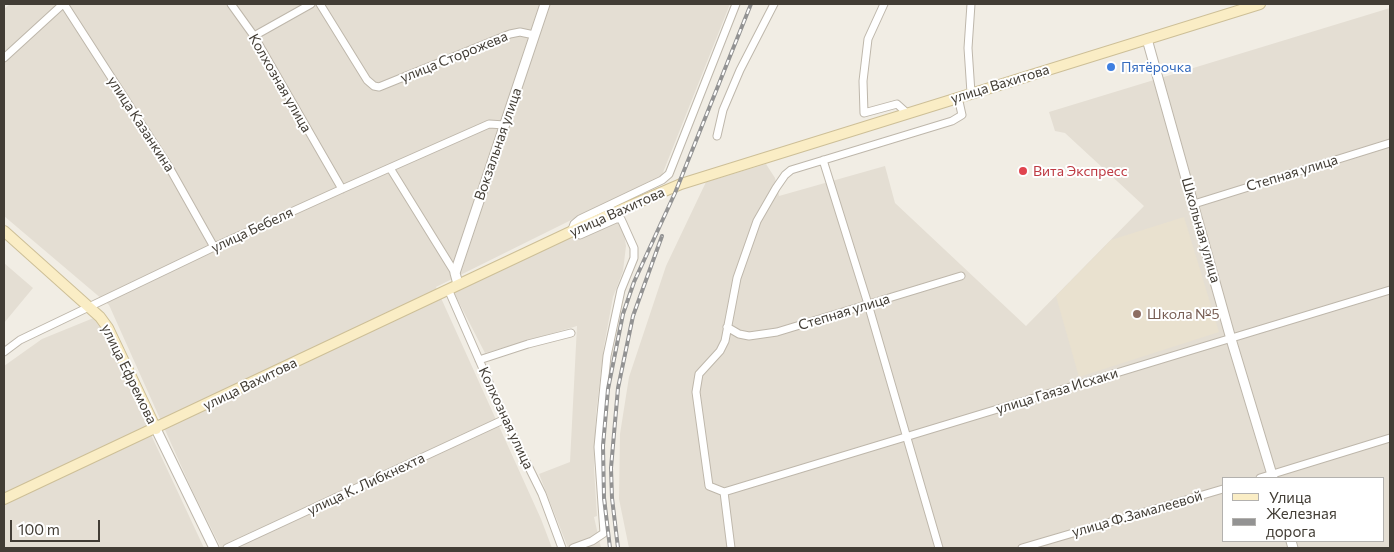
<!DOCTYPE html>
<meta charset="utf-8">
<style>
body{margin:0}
#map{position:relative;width:1394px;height:552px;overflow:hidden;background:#f1ede4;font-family:Commissioner,sans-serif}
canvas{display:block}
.frame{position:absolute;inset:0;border:5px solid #423d35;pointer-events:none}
.legend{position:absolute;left:1222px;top:477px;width:162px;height:65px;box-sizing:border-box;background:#fff;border:1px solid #b3b1ae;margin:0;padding:6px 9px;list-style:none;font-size:15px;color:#423d35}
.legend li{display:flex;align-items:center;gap:10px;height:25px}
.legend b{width:25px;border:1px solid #b3b1ae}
.scale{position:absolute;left:10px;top:520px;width:90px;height:22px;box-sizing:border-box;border:2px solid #423d35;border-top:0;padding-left:6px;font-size:15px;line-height:18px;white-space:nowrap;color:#423d35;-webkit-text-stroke:4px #fff;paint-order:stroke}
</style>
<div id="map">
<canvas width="1394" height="552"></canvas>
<div class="frame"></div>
<ul class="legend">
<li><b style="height:6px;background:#faedc5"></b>Улица</li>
<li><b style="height:6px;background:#939393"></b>Железная дорога</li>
</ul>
<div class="scale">100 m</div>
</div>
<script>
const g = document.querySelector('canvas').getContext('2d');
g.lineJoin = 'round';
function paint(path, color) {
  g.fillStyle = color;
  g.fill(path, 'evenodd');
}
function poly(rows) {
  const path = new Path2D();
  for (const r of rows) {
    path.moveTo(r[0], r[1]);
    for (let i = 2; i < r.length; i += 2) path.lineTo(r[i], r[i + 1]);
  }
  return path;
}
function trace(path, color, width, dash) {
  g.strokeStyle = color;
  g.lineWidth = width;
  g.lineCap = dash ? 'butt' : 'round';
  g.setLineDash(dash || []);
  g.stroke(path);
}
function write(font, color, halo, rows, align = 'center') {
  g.font = font + ' Commissioner,sans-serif';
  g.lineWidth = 4;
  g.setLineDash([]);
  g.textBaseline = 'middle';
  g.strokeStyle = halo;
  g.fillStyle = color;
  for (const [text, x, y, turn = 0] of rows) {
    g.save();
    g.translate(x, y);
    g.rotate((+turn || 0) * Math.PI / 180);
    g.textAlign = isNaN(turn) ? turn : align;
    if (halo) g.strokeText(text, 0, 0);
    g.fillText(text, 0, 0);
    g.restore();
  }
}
const residential = poly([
 [10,4,730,4,662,175,436,287,541,519,552,548,221,548,192,490,109,305,4,216,4,9],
 [1390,8,1390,548,629,548,619,499,620,434,629,377,666,266,706,182,766,164,775,178,779,196,885,166,895,203,1026,326,1144,206,1065,133,1055,131,1049,112],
 [1223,478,1383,478,1383,541,1223,541],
 [618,222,624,233,626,246,623,271,613,297,604,346,596,413,594,468,597,516,594,517,601,548,568,548,539,474,570,462,577,326,485,353,452,289,572,235],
 [4,263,33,288,4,323],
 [96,317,204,548,4,548,4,366,42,339]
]);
const education = poly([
 [1184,217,1219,332,1079,377,1056,296,1111,240]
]);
const minor = poly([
 [64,4,169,167,214,247],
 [231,4,254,36,342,189],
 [320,4,367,80,374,86,379,87,510,34,520,32,534,35],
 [884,4,868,39,863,81,864,113,897,104,907,113],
 [254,36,311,4],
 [4,58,63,4],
 [971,93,968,48,971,4],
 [717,136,723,110,740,70,774,4],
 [823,160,868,304,939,548],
 [390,168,455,273],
 [1194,204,1390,143],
 [448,289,505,419,542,494,562,548],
 [727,327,739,334,749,336,777,332,961,276],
 [4,352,20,340,214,247,342,189,489,124,505,125],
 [479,360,528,344,571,333],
 [1260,478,1390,438],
 [724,492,1390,290],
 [227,548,505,419],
 [573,548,592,541,604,533,598,447,601,415,607,356,621,290,634,258,634,248,621,219,616,219,580,235,571,232,574,224,580,219,662,180,669,174,736,4],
 [731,548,724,492,709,486,696,392,699,374,720,351,725,341,737,278,757,221,776,188,785,175,791,170,952,121,962,115,958,97],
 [1022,548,1223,489]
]);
const tertiary = poly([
 [1147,39,1231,339,1273,478],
 [458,284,455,273,545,4],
 [156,429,214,548],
 [1291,541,1293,548]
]);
const secondary = poly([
 [4,231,100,317,108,328,156,429],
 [4,499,583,226,681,184,1260,4]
]);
const rail = poly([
 [610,548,604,498,603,446,608,389,623,314,634,282,675,193,751,4],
 [618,548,612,498,611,468,618,388,633,316,662,236]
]);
const markers = [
 [1111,67,5,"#3f7fe0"],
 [1023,171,5,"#e0444e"],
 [1137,314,5,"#8d6e63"]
];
const streetNames = [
 ["улица Сторожева",454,57,-22],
 ["Колхозная улица",280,83,60],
 ["улица Вахитова",1000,84,-17],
 ["улица Казанкина",141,124,57],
 ["Вокзальная улица",498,144,-71],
 ["Степная улица",1292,173,-17],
 ["улица Вахитова",617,212,-24],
 ["улица Бебеля",252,230,-25],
 ["Школьная улица",1201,230,74],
 ["Степная улица",844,312,-17],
 ["улица Ефремова",129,374,64],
 ["улица Вахитова",250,384,-26],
 ["улица Гаяза Исхаки",1057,391,-17],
 ["Колхозная улица",506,418,65],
 ["улица К. Либкнехта",366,484,-25],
 ["улица Ф.Замалеевой",1137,514,-16]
];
const shopNames = [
 ["Пятёрочка",1121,67]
];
const healthNames = [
 ["Вита Экспресс",1033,171]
];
const educationNames = [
 ["Школа №5",1147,314]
];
paint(residential, '#e4ded3');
paint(education, '#e9e1cf');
trace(minor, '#beb7ab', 9);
trace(tertiary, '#beb7ab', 11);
trace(secondary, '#cdbf97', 12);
trace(minor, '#fff', 7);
trace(tertiary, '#fff', 9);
trace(secondary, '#faedc5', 10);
trace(rail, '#939393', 4);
trace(rail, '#fff', 2, [5.5]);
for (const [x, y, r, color] of markers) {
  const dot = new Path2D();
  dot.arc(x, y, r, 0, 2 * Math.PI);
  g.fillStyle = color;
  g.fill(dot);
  trace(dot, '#fff', 2);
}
write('14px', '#423d35', '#fff', streetNames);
write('14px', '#366cbe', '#fff', shopNames, 'left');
write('14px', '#be3a42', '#fff', healthNames, 'left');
write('14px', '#785e54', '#fff', educationNames, 'left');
</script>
